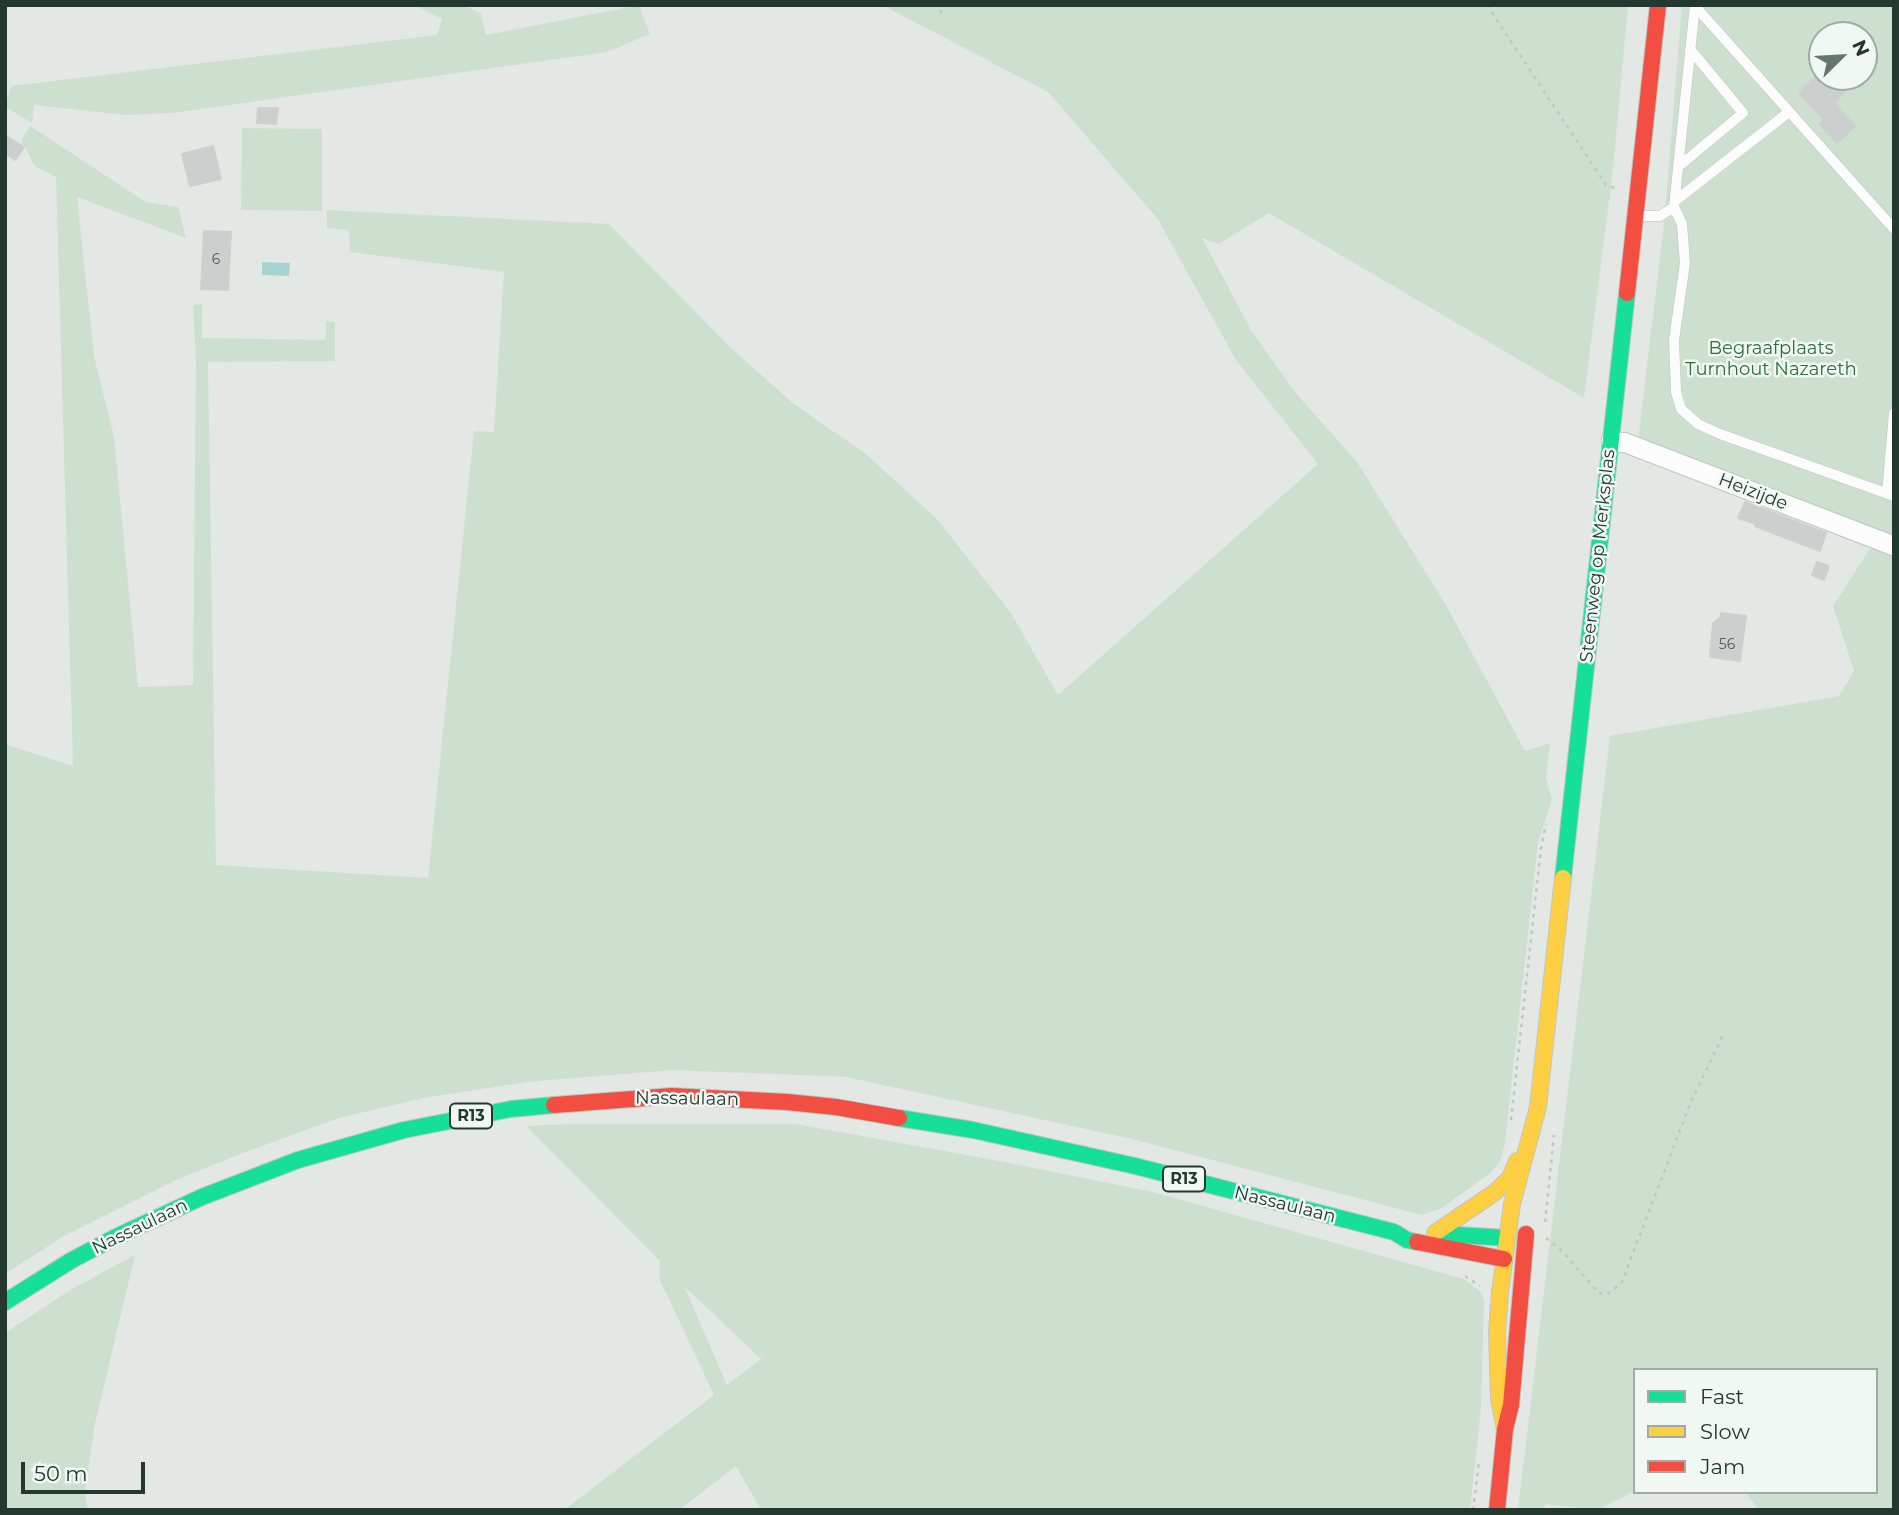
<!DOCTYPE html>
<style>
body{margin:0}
#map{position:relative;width:1899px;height:1515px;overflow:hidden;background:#e3e8e5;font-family:Montserrat,sans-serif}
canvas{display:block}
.frame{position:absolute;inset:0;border:7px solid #23392f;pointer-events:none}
.legend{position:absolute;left:1633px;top:1368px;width:245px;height:126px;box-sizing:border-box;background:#f1f7f3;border:2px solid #9faba5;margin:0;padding:9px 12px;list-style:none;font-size:21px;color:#23392f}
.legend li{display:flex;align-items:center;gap:14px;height:35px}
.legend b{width:35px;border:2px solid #9faba5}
.north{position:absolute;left:1808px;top:21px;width:70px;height:70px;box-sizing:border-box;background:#f1f7f3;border:2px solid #9faba5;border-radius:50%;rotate:66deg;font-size:19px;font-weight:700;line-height:28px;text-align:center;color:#23392f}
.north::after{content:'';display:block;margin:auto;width:24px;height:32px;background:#66766f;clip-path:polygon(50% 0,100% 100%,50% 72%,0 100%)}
.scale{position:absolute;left:21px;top:1462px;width:124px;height:32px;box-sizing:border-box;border:4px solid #23392f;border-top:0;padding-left:9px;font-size:21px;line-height:24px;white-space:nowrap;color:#23392f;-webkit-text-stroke:5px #f1f7f3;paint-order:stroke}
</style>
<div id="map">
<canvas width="1899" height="1515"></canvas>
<div class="frame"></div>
<ul class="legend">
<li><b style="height:9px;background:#16e098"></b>Fast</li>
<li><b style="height:9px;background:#ffcf43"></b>Slow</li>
<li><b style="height:9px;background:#f24e42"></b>Jam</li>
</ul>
<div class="north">N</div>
<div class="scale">50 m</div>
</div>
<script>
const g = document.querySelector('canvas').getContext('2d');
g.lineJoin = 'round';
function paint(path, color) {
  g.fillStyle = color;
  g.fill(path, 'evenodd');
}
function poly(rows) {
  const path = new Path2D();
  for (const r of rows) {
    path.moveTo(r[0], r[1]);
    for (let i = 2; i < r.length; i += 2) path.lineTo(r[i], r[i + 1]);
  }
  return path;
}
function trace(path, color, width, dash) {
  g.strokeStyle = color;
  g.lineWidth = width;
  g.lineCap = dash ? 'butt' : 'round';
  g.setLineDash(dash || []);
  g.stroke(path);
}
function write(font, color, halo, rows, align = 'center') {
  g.font = font + ' Montserrat,sans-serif';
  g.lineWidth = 5;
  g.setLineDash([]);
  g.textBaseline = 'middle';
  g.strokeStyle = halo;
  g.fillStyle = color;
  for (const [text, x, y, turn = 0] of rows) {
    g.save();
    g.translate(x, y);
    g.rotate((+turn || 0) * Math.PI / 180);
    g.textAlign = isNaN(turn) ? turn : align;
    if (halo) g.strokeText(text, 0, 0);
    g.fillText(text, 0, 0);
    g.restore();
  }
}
const green = poly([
 [414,5,464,5,481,14,486,35,639,5,650,34,607,52,173,113,125,115,34,105,32,123,5,107,11,86,437,35,442,19],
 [882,5,1628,5,1613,170,1584,398,1269,213,1219,244,1202,238,1251,330,1294,391,1357,462,1446,605,1525,751,1550,743,1546,778,1552,799,1538,843,1505,1143,1500,1162,1489,1174,1442,1208,1422,1215,1132,1139,846,1077,673,1070,527,1082,424,1098,339,1118,243,1153,176,1180,62,1237,5,1274,5,744,73,766,56,177,35,166,21,140,30,126,146,202,178,207,186,238,77,197,94,356,114,437,138,687,193,685,196,362,193,305,202,304,202,338,326,340,326,321,335,322,335,361,208,362,216,865,428,878,474,431,494,432,504,272,350,252,349,230,327,228,327,210,609,224,731,348,794,404,866,454,937,519,1011,613,1058,695,1318,464,1236,360,1157,218,1048,92],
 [1682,5,1894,5,1894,540,1638,441,1664,224],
 [1822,35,1864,35,1864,77,1822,77],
 [242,128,322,129,322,211,241,210],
 [1873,544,1894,552,1894,1510,1759,1510,1745,1492,1876,1492,1876,1370,1635,1370,1635,1491,1597,1510,1545,1504,1544,1510,1518,1510,1610,736,1839,696,1854,671,1833,606],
 [569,1124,796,1124,1005,1162,1153,1192,1464,1279,1481,1292,1484,1301,1481,1408,1470,1510,761,1510,736,1466,679,1510,564,1510,714,1395,659,1278,660,1261,526,1126],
 [684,1286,761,1359,727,1385],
 [135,1255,94,1428,85,1494,88,1510,5,1510,5,1333,70,1290]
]);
const water = poly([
 [262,262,290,263,289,276,262,275]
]);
const building = poly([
 [1816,77,1833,77,1846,91,1834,103,1855,126,1837,143,1820,124,1824,120,1799,93,1816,77],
 [258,108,278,108,276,124,257,123,258,108],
 [5,135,24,147,15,160,5,153,5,135],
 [213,146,221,179,190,186,182,154,213,146],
 [204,231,231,232,228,290,201,289,204,231],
 [1745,502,1826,533,1820,551,1755,526,1756,524,1738,518,1745,502],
 [1817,562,1829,566,1824,580,1812,575,1817,562],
 [1721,613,1746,616,1740,661,1710,657,1713,623,1720,618,1721,613]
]);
const path = poly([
 [1487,5,1606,185,1618,189],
 [940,13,945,5],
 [1511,1120,1541,848,1546,824],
 [1545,1222,1554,1135],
 [1546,1238,1562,1251,1597,1291,1602,1294,1609,1293,1622,1282,1690,1104,1724,1033],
 [1465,1276,1480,1286],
 [1473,1510,1479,1462]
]);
const lane = poly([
 [1695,6,1894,229],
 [1678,167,1743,113,1690,49],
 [1675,201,1789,112],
 [1674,207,1682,224,1685,263,1674,340,1676,392,1681,409,1698,424,1720,434,1894,496],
 [1636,216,1660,216,1674,207,1695,5],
 [1887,494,1894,413]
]);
const street = poly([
 [1611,441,1626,443,1894,546]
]);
const fast = poly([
 [1563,878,1627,293],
 [899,1118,973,1130,1135,1166,1394,1232,1407,1240,1417,1242],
 [1443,1234,1507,1238],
 [5,1302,72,1260,116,1237,202,1197,298,1160,404,1130,511,1109,554,1105]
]);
const slow = poly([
 [1435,1233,1494,1193,1510,1178,1517,1161],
 [1505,1429,1499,1399,1497,1333,1500,1292,1512,1204,1538,1107,1563,878]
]);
const jam = poly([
 [1627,293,1658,5],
 [554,1105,672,1096,787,1102,836,1107,899,1118],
 [1417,1242,1504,1259],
 [1497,1510,1505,1429,1511,1405,1526,1234]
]);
const numberNames = [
 ["6",216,260],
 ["56",1727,645]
];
const shields = [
 [471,1116,42],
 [1184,1179,42]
];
const shieldNames = [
 ["R13",471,1116],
 ["R13",1184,1179]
];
const parkNames = [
 ["Begraafplaats",1771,349],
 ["Turnhout Nazareth",1771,370]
];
const streetNames = [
 ["Heizijde",1753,492,21],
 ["Steenweg op Merksplas",1598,556,-84],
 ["Nassaulaan",687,1099,1],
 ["Nassaulaan",1285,1205,14],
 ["Nassaulaan",140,1227,-26]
];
paint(green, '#cde0d0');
paint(water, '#a7d4d1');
paint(building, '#cbcfcd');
trace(building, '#ccd1ce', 2);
trace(lane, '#c0c5c2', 11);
trace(street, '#c0c5c2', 21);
trace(fast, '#c0c6c2', 18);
trace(slow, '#c0c6c2', 18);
trace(jam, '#c0c6c2', 18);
trace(path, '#c0c8c4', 2.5, [3.5, 5]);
trace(lane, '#fbfcfb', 10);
trace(street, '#fbfcfb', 19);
trace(fast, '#16e098', 16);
trace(slow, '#ffcf43', 16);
trace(jam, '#f24e42', 16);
write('14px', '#4e5f57', null, numberNames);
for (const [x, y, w] of shields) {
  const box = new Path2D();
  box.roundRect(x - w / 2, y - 12.5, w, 25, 5);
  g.fillStyle = '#f1f7f3';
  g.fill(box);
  trace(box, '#23392f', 2);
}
write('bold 16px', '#23392f', null, shieldNames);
write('18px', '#316d3d', '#f1f7f3', parkNames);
write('18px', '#23392f', '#f1f7f3', streetNames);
</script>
